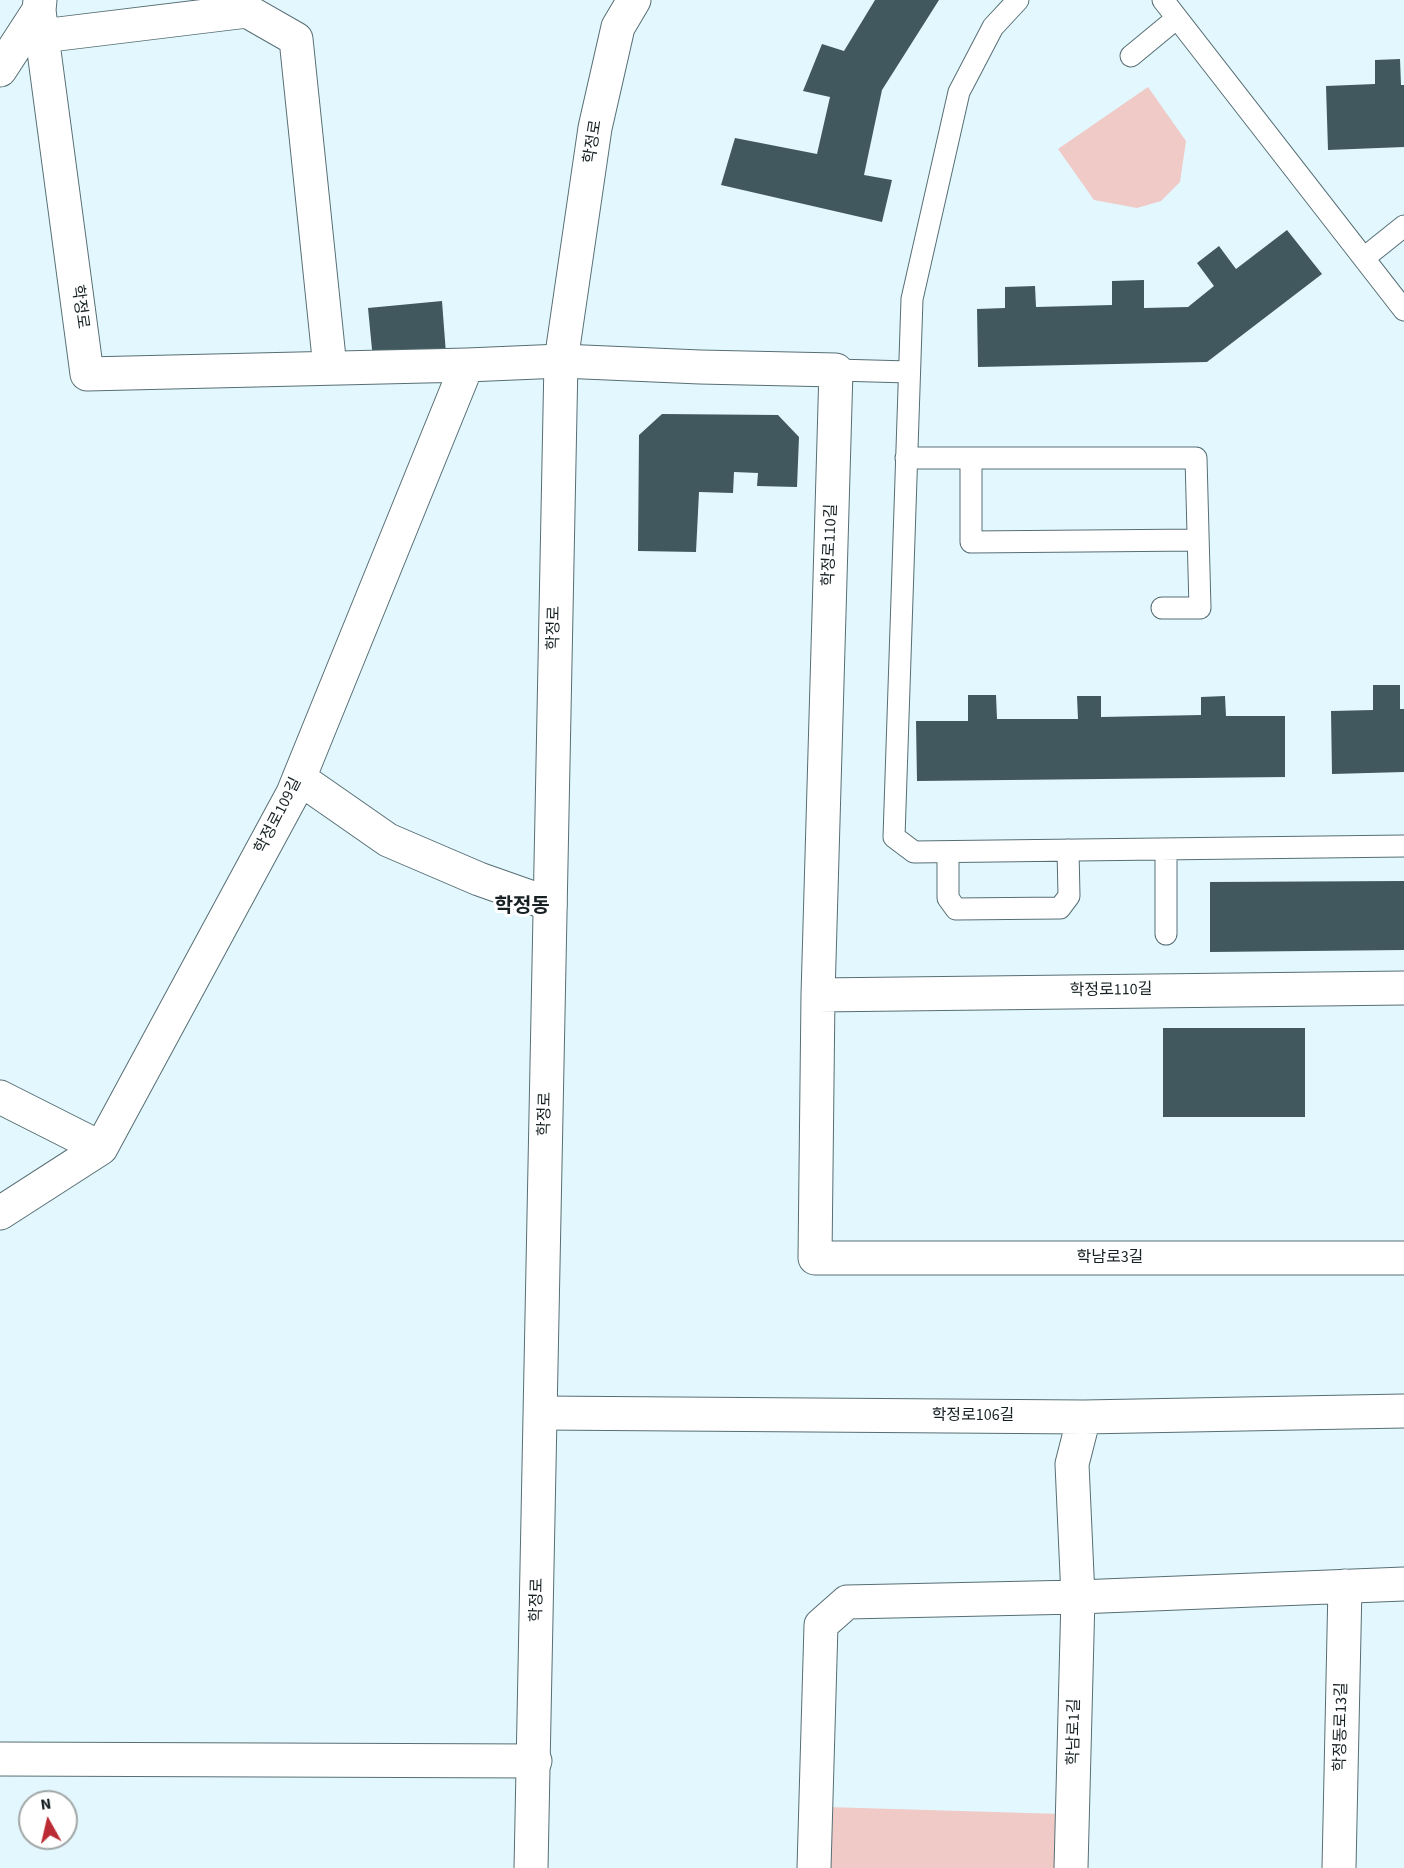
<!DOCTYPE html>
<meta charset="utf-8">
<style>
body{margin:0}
#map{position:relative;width:1404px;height:1868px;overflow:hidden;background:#e3f8fe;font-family:"Source Sans 3",sans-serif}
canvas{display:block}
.north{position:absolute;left:18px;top:1790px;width:60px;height:60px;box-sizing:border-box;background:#fff;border:2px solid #a2a6a7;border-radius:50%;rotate:352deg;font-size:16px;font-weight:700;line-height:24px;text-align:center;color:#172124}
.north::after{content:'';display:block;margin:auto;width:21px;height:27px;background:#bb2b34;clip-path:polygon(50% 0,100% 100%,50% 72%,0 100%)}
</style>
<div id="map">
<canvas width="1404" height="1868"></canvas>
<div class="north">N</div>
</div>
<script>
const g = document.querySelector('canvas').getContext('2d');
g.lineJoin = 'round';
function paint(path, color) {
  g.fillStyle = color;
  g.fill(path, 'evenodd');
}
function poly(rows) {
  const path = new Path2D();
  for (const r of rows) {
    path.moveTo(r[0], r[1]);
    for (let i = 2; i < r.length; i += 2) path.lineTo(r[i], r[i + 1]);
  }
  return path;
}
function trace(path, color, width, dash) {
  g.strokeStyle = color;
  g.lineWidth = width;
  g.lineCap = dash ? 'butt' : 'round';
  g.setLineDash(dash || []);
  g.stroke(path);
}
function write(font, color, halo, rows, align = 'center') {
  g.font = font + ' "Source Sans 3","Noto Sans KR",sans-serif';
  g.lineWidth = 6;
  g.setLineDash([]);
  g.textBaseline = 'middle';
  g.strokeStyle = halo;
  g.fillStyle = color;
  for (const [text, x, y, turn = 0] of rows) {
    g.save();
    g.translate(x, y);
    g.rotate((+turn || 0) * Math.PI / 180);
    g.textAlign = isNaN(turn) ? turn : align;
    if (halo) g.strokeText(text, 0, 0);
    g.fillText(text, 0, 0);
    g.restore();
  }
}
const green = poly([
 [1148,87,1186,141,1180,182,1161,201,1137,208,1094,200,1058,149],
 [827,1807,1061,1814,1060,1868,825,1868]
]);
const building = poly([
 [875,0,939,0,882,90,864,175,892,180,882,222,721,185,735,138,817,154,830,97,803,91,822,44,844,51],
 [1400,59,1401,85,1404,85,1404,147,1328,150,1326,86,1375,84,1375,60],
 [1287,230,1322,274,1207,362,978,367,977,309,1005,308,1005,287,1035,286,1036,307,1112,305,1112,281,1144,280,1144,308,1188,307,1214,286,1197,263,1219,246,1236,269],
 [442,301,446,354,373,360,368,308],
 [662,414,778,415,799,437,797,487,757,486,758,473,734,472,733,493,699,492,696,552,638,551,639,435],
 [1373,685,1400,685,1400,709,1404,709,1404,772,1332,774,1331,711,1373,710],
 [968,695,996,695,997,719,1078,719,1077,696,1101,696,1101,717,1201,715,1201,697,1225,696,1226,716,1285,716,1285,777,917,781,916,721,968,721],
 [1404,881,1404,950,1210,952,1210,882],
 [1163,1028,1305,1028,1305,1117,1163,1117]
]);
const lane = poly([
 [1018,0,993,27,959,92,912,299,894,837,914,852,1404,846],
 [1163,0,1404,310],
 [1131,56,1177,18],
 [1364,258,1404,226],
 [836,370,909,372],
 [906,458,1196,458,1200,608,1162,608],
 [971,458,971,542,1198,540],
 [1166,849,1166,934],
 [948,852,948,898,956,909,1060,908,1069,896,1068,850]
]);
const street = poly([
 [40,0,39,10,42,36,87,374,467,365,561,361,700,367,836,370,818,995,815,1258,1404,1258],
 [42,36,247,11,296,39,330,368],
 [0,70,39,10],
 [299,778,388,840,479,879,550,904],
 [818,995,1404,988],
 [0,1097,101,1148],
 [0,1213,101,1148,293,793,467,365],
 [541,1413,1084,1417,1404,1411],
 [0,1759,535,1761],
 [814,1868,821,1625,847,1602,1078,1597,1404,1584],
 [1071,1868,1078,1597,1072,1464,1084,1417],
 [1339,1868,1345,1586]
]);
const secondary = poly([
 [531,1868,561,361,595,128,618,27,634,0]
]);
const streetNames = [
 ["학정로",594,142,-81],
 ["학정로",79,307,82],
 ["학정로110길",831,545,-88],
 ["학정로",555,628,-89],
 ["학정로109길",279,816,-63],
 ["학정로110길",1111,991,-1],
 ["학정로",546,1114,-89],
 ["학남로3길",1110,1258],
 ["학정로106길",973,1416],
 ["학정로",538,1600,-89],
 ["학정동로13길",1342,1727,-89],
 ["학남로1길",1075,1732,-89]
];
const quarterNames = [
 ["학정동",522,908]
];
paint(green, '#efcac7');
paint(building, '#41585e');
trace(lane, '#576e74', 23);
trace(street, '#576e74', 35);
trace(secondary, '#576e74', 35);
trace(lane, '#fff', 21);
trace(street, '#fff', 33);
trace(secondary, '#fff', 33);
write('16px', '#172124', '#fff', streetNames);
write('bold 20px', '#172124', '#fff', quarterNames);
</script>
